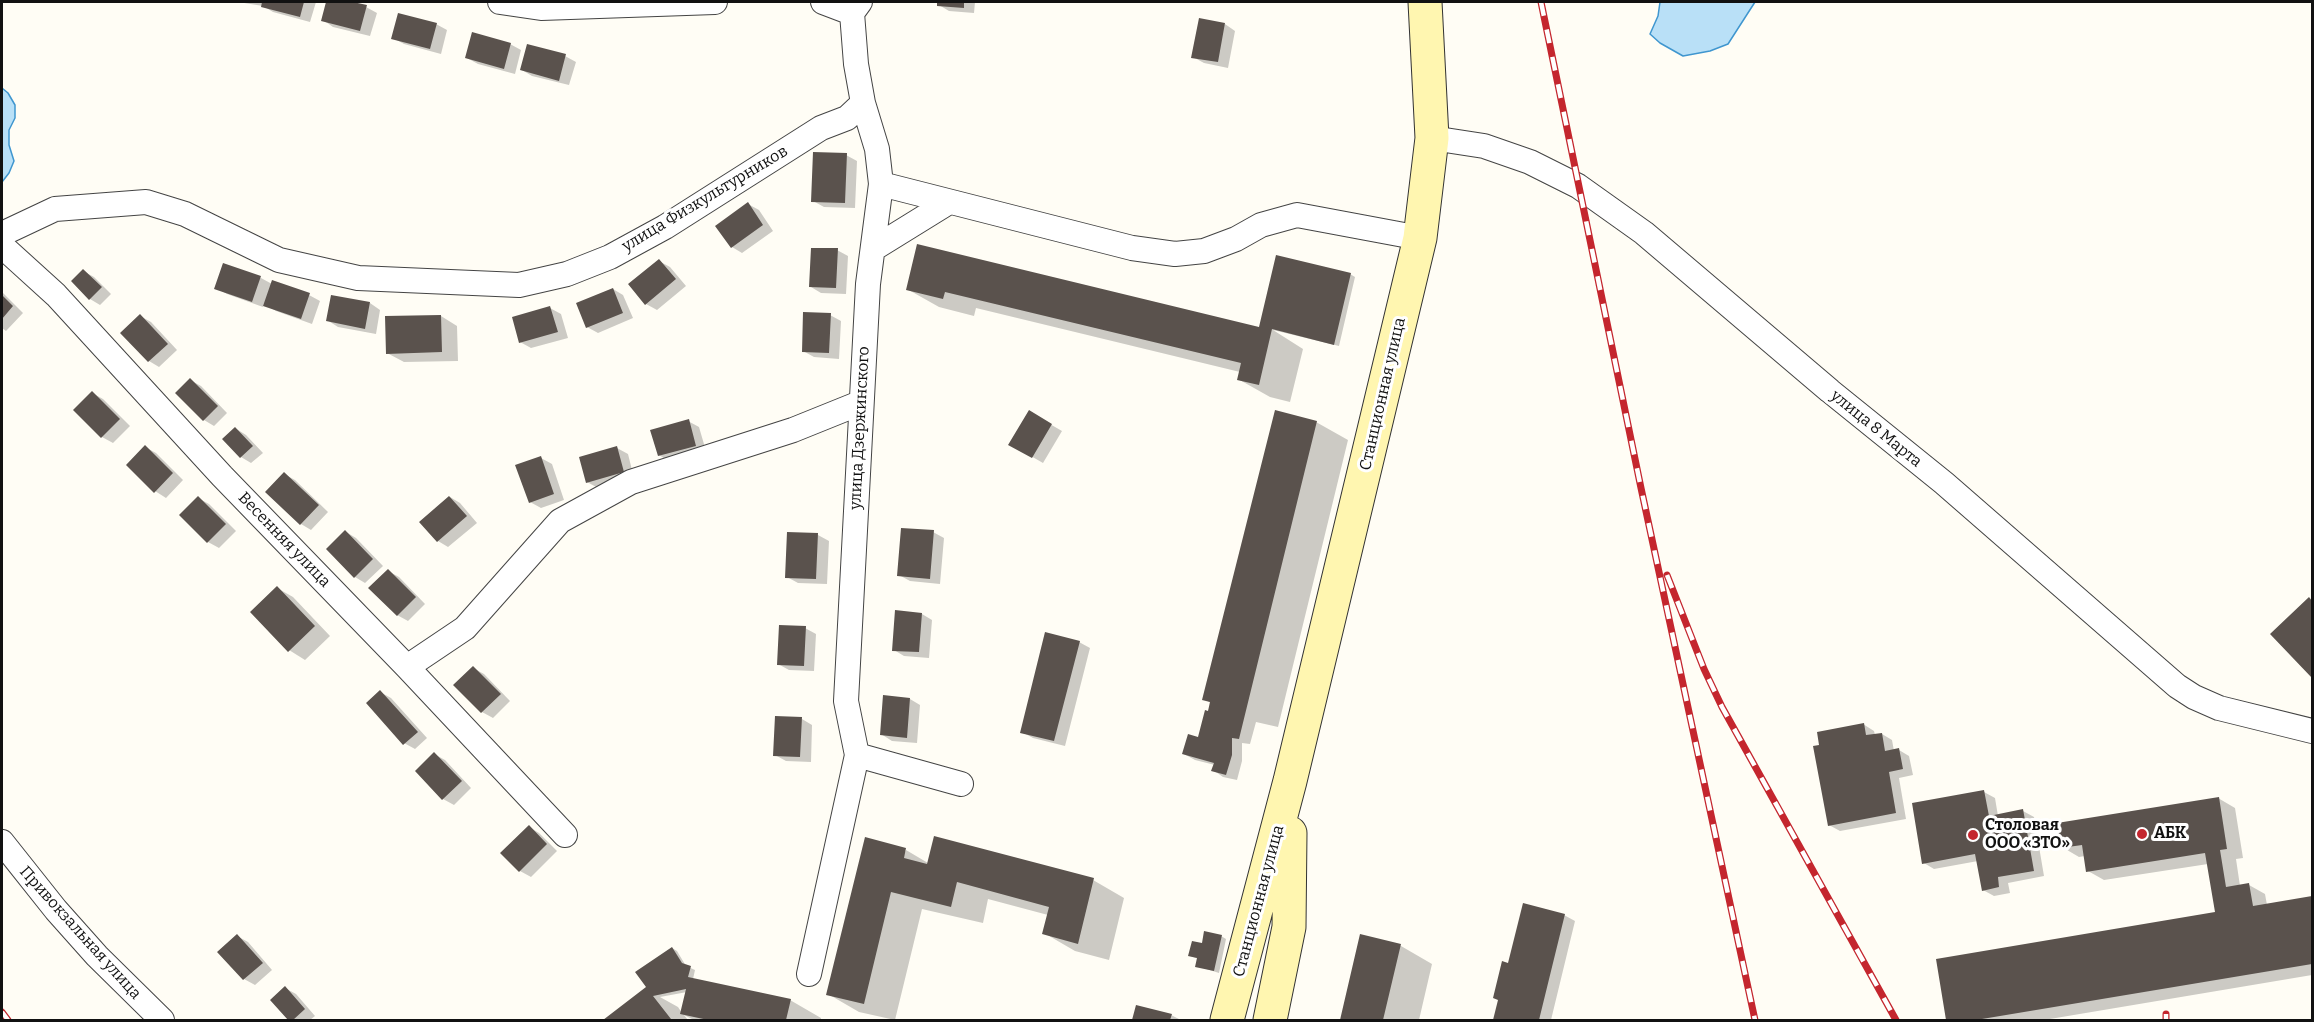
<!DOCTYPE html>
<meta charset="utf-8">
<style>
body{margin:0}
#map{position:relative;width:2314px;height:1022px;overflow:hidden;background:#fffdf5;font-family:Bitter,serif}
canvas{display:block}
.frame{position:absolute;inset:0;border:3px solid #111;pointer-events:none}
</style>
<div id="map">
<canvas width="2314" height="1022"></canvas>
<div class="frame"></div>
</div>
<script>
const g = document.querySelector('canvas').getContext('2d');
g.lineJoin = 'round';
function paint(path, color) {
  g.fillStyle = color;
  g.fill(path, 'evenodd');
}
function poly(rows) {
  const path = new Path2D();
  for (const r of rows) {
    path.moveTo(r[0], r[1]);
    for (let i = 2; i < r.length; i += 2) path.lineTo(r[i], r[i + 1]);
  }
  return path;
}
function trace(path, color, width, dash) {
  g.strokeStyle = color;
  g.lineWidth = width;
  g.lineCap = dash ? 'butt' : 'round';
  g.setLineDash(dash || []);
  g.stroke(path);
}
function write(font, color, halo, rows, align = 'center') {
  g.font = font + ' Bitter,serif';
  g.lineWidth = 6;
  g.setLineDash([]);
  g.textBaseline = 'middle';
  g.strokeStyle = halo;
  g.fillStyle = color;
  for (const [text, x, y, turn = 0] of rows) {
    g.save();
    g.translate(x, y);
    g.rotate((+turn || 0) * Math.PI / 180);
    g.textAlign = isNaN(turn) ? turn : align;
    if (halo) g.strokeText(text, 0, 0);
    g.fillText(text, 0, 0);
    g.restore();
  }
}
const water = poly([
 [1660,2,1755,2,1728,44,1710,51,1683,56,1660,43,1650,34,1658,16,1660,2],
 [2,88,8,93,15,105,15,118,9,130,9,145,14,161,9,173,2,182,2,88]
]);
const shadow = poly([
 [238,2,316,2,310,22,273,12,263,6],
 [328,2,347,2,366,7,377,13,370,36,333,27,323,20],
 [939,2,975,2,974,13,949,11,939,5],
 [436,24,447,30,441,54,404,44,393,38],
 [1225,24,1235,31,1228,68,1204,63,1193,57],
 [510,44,521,50,515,74,478,64,467,58],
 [565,56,576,62,569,85,532,76,522,70],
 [846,155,857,161,855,208,824,207,813,201],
 [748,204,759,210,773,231,742,253,732,247],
 [918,246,1260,328,1350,274,1355,277,1339,346,1273,330,1303,349,1290,402,1270,397,1238,379,1240,372,976,308,974,316,939,307,907,289],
 [837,250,848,256,846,294,821,293,811,287],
 [659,261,670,267,686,286,657,310,646,304,630,285],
 [224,265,261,278,272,284,309,295,320,301,312,324,276,311,264,304,263,307,227,294,216,288],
 [83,271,94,277,111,294,100,305,90,299],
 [613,289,623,295,633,318,598,333,587,327],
 [2,292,23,313,6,331,2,328],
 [370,303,380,310,376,334,338,327,327,320],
 [550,308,561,314,568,338,531,348,520,342],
 [830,315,841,321,839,359,814,357,803,351],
 [140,316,151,322,177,350,159,367,149,361],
 [441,316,457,326,458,361,404,362,387,353],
 [190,380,201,386,227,413,214,426,204,420],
 [92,393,103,399,130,426,113,443,102,437],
 [1029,412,1062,431,1043,463,1010,444],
 [688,421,699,427,706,451,670,462,659,455],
 [1316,422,1348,440,1278,727,1256,722,1250,744,1242,743,1242,761,1237,780,1223,777,1213,770,1215,765,1195,760,1184,754,1199,739,1211,703,1204,699],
 [235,428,246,435,263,453,251,463,241,457],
 [145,447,156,453,183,480,166,498,155,491],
 [617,448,628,454,634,478,598,488,587,482],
 [541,458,552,464,564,500,541,508,530,502],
 [284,474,295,480,328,512,311,530,301,524],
 [450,497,460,503,477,523,448,547,438,541],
 [198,498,209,504,236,531,219,548,208,542,181,515],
 [346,532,356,538,383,566,365,583,355,577],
 [933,532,944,538,940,584,910,581,899,575],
 [789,533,818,535,829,541,827,584,798,583,787,577],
 [388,571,399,577,425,604,408,621,397,615],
 [277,588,293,597,330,636,305,660,289,650],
 [2309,599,2312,601,2312,676,2272,634],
 [922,614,932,620,929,658,904,656,894,650],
 [805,628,816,634,814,671,789,670,778,664],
 [1079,642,1090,648,1065,746,1033,738,1022,732],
 [473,668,484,674,510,701,493,718,482,712,455,685],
 [380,692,391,698,427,738,415,749,404,743],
 [910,699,920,705,917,743,892,741,881,734],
 [802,719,812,725,811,762,786,761,775,755],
 [1863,724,1874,731,1875,735,1882,734,1892,740,1894,751,1899,750,1909,756,1913,775,1899,778,1906,819,1840,831,1829,825],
 [434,754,445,760,471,788,454,805,443,799],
 [1984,792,1995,798,1998,816,2023,811,2034,817,2044,876,2008,883,2010,893,1994,896,1983,890,1978,861,1934,869,1924,863],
 [2218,798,2235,808,2243,858,2236,859,2240,886,2249,885,2265,894,2267,905,2312,897,2312,975,2044,1020,1948,1020,1938,960,2217,913,2208,864,2104,880,2088,871,2085,856,2079,857,2062,847],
 [529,827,539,833,557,851,531,877,520,871],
 [906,850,928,863,1093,880,1124,898,1109,960,1075,951,1044,933,1048,915,988,899,983,923,922,909,895,1020,859,1012,828,994],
 [1564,915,1575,921,1551,1020,1494,1020,1509,965],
 [237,936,248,942,272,970,255,985,244,979,219,952],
 [1221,936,1226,939,1219,973,1197,966,1199,959,1190,956,1203,945],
 [1361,936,1401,946,1432,964,1419,1020,1341,1020],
 [672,948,677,951,686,966,695,970,693,979,790,1000,821,1018,821,1020,694,1020,684,1015,688,1020,606,1020,646,989],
 [687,992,682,1013,678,1007,660,997],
 [285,988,296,994,315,1016,310,1020,290,1020,272,1000],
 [1137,1007,1171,1015,1181,1020,1134,1020]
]);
const building = poly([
 [262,2,304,2,300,17,261,7],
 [326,2,353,2,367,5,360,31,321,21],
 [937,2,964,2,964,8,937,6],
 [398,13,437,23,430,49,391,39],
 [1199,18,1225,23,1218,62,1191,58],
 [472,32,511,43,504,69,465,58],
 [527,44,566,54,559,81,520,70],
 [813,152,847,153,845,203,811,202],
 [748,202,763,225,731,248,715,226],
 [917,244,1259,327,1276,255,1351,273,1334,345,1272,329,1259,385,1237,380,1241,363,945,292,943,299,906,290],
 [811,248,838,248,836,288,809,287],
 [659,259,676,279,645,305,628,284],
 [223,263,261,276,252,302,214,289],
 [83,269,102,287,89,300,71,281],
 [272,280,310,293,301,319,263,306],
 [613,288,623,313,586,328,576,303],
 [2,295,13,306,2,319],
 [331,295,370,302,365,329,326,321],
 [550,306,558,332,519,343,512,317],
 [803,312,831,313,829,353,802,352],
 [140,314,168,344,148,362,120,333],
 [441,315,442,352,386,354,385,316],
 [190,378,218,406,203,421,175,393],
 [92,391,120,419,101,438,73,410],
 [1029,410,1052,424,1032,458,1008,445],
 [1275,410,1317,421,1239,739,1232,738,1232,755,1226,775,1211,771,1214,763,1182,754,1188,734,1198,737,1205,710,1208,711,1210,702,1202,700],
 [689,419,696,446,658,456,650,430],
 [235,427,253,446,240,458,222,439],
 [145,445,173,473,154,493,126,465],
 [617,446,624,472,586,483,579,457],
 [541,456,554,494,529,503,515,465],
 [284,472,319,505,300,525,265,492],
 [198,496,226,524,207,543,179,515],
 [449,496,467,516,437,542,419,522],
 [901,528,934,530,930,579,897,576],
 [345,530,373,559,354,578,326,549],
 [787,532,818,533,816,579,785,578],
 [388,569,416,597,397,616,368,588],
 [277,586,315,626,288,652,250,612],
 [2309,597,2312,601,2312,678,2270,634],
 [895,610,922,613,919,652,892,651],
 [779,625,806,626,804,666,777,665],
 [1045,632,1080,641,1054,741,1020,733],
 [473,666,501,694,481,713,453,685],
 [380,690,418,732,403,745,366,703],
 [883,695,910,698,907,738,880,735],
 [775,716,802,717,800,757,773,756],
 [1864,723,1866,735,1882,733,1885,751,1899,748,1903,769,1889,772,1896,813,1828,826,1813,746,1819,745,1817,732],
 [434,752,462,781,442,800,415,771],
 [1984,790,1989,816,2023,809,2034,871,1998,877,1999,887,1982,891,1975,854,1922,864,1912,803],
 [2219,797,2227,849,2220,850,2226,887,2249,883,2253,906,2312,896,2312,964,1976,1020,1946,1020,1936,959,2215,912,2205,853,2086,872,2082,845,2061,848,2057,823],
 [529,825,547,844,519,872,500,853],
 [934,836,1094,878,1078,944,1042,934,1049,907,957,882,951,907,891,892,864,1004,826,995,865,837,906,848,904,858,927,864],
 [1523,903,1565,914,1539,1020,1493,1020,1498,1000,1493,998,1502,961,1508,963],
 [1204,931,1222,935,1214,971,1195,967,1197,958,1188,956,1192,941,1202,943],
 [237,934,263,963,243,980,217,952],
 [1360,934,1401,944,1383,1020,1340,1020],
 [672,947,682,963,691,966,688,977,791,999,786,1020,708,1020,680,1014,686,989,653,996,671,1019,668,1020,603,1020,646,987,635,972],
 [285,986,305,1009,293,1020,288,1020,270,1000],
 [1136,1005,1172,1014,1170,1020,1132,1020]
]);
const street = poly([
 [500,2,541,8,715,2],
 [823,2,852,13,860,2],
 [1432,138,1484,146,1530,162,1578,186,1644,233,1830,391,1944,483,2177,686,2194,697,2219,708,2312,731],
 [881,184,1132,248,1175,254,1204,251,1236,239,1261,225,1297,215,1420,238],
 [2,234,55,209,146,202,185,214,279,260,358,278,519,285,567,274,610,257,665,227,821,128,847,118,863,103,856,64,852,13],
 [2,246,56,295,222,476,407,667,565,835],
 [873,249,949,202],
 [407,667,465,628,560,521,631,482,793,430,860,403],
 [857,755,961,784],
 [2,842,56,910,97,956,162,1020],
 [809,974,857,755,846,701,868,284,881,184,877,149,863,103]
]);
const secondary = poly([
 [1227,1020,1290,781,1420,238,1432,138,1425,2],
 [1270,1020,1289,927,1290,833]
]);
const rail = poly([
 [1541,2,1641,488,1755,1020],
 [1667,575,1704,669,1722,707,1896,1020],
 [2,1012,8,1020],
 [2166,1014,2166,1020]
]);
const markers = [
 [2142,834,6,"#c4262e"],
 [1973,835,6,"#c4262e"]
];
const streetNames = [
 ["улица Физкультурников",705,199,-31],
 ["Станционная улица",1383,394,-77],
 ["улица Дзержинского",860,428,-87],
 ["улица 8 Марта",1876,429,39],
 ["Весенняя улица",284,540,46],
 ["Станционная улица",1259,901,-75],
 ["Привокзальная улица",80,933,48]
];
const poiNames = [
 ["Столовая",1985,826],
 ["ООО «ЗТО»",1985,844],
 ["АБК",2154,834]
];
paint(water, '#b9e0f7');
trace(water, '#3f96cf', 1.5);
paint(shadow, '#0003');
paint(building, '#5a524d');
trace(street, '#444', 26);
trace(secondary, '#333', 35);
trace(street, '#fff', 24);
trace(secondary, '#fff6b0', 33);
trace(rail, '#c4262e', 7);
trace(rail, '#fff', 4.5, [14]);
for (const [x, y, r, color] of markers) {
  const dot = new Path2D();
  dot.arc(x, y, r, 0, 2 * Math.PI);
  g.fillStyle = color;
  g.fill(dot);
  trace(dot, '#fff', 2);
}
write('16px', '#111', '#fff', streetNames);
write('bold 16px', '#111', '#fff', poiNames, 'left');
</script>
